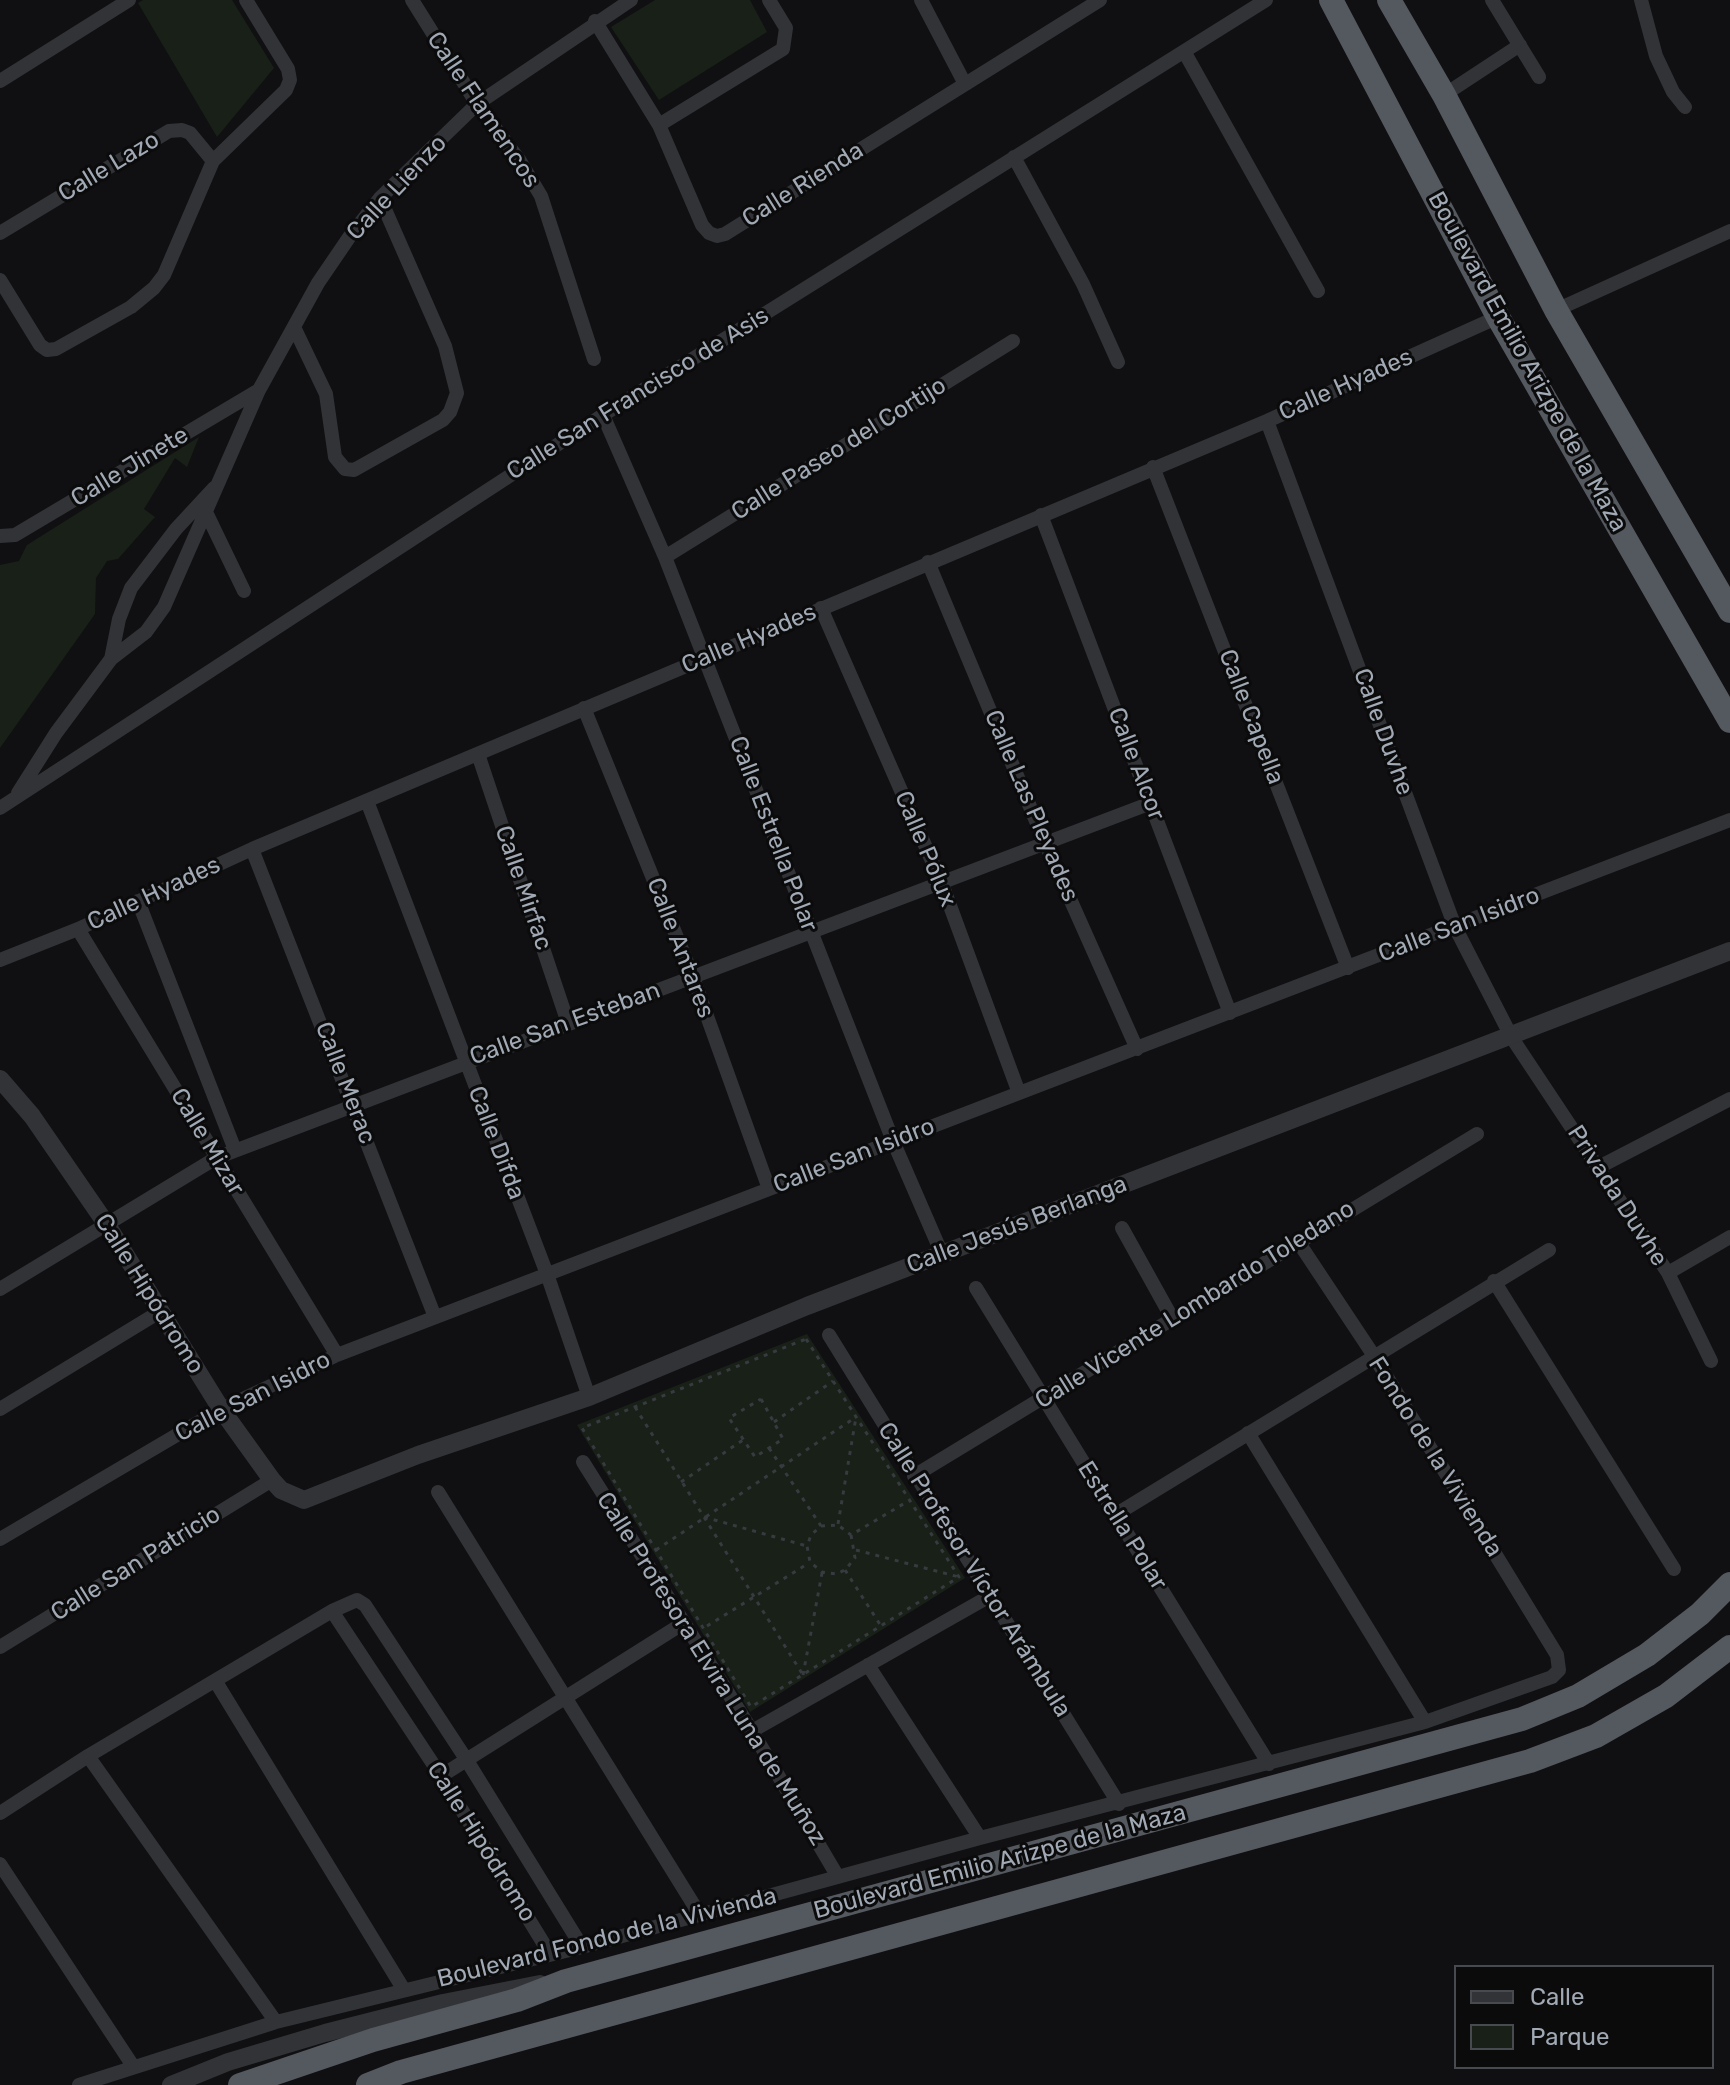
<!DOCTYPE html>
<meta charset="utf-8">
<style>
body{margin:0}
#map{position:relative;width:1730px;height:2085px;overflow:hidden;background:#101012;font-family:Rubik,sans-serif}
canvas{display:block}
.legend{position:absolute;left:1454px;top:1965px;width:260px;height:104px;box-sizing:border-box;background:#0b0b0c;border:2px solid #474a4f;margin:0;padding:10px 14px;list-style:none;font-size:24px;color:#a0a9b4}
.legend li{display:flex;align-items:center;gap:16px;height:40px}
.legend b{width:40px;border:2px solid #474a4f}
</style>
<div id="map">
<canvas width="1730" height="2085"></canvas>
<ul class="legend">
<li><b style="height:10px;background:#313337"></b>Calle</li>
<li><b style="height:22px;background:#182018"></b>Parque</li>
</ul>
</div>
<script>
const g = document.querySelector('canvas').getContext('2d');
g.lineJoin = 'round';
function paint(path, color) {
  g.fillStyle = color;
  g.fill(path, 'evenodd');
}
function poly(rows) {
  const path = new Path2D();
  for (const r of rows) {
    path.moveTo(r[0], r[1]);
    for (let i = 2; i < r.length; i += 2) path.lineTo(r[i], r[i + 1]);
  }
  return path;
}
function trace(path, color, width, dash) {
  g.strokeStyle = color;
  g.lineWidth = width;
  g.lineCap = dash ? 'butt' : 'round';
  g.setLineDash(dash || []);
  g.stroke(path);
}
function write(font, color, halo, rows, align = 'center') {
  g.font = font + ' Rubik,sans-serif';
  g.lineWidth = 6;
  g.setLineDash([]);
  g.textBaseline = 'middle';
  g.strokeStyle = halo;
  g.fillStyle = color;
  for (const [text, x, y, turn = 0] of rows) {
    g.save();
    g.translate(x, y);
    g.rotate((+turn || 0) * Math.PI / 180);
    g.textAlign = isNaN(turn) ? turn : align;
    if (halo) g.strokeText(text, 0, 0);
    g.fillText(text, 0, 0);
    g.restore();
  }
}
const green = poly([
 [143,0,232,0,274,68,217,137,138,3],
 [655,0,750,0,767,32,659,100,611,27],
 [199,437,187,467,175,458,144,509,155,517,118,559,107,561,96,578,95,614,0,748,0,565,19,561,27,545],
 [807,1334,965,1578,750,1712,577,1425]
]);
const path = poly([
 [806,1339,959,1577,751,1707,582,1428,806,1339],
 [761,1399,783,1439,755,1457,729,1418,761,1399],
 [635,1407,803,1675],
 [774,1422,833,1381],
 [769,1448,821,1526],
 [681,1482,743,1440],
 [704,1517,807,1546],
 [838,1524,856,1417],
 [851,1535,855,1558,845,1570,836,1574,822,1572,810,1562,807,1546,811,1535,821,1526,838,1525,851,1535,910,1500],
 [656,1550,856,1417],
 [856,1550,959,1577],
 [845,1570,881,1626],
 [707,1626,809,1563],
 [803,1675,822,1573]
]);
const minor = poly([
 [412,0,477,104,520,161,541,196,594,359],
 [921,0,965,84],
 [1492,0,1539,77],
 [1641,0,1656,56,1673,92,1685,107],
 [595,21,659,125,702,225,709,233,717,236,725,234,1100,0],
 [1185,53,1318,291],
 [0,81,129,0],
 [1444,95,1520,45],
 [659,125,783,49,786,28,769,0],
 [1014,157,1083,284,1118,362],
 [0,233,169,131,182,130,190,133,213,161],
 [0,280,40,345,47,350,56,349,131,307,154,288,164,275,213,161,286,90,290,80,288,69,246,0],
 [1556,310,1730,231],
 [294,327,326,394,335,457,345,469,354,470,443,420,450,412,457,393,445,346,380,198],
 [603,415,665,557,893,1141,942,1254],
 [1267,421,1455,927,1512,1038,1668,1273,1711,1361],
 [1153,467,1348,968],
 [204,508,244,591],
 [1041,515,1230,1013],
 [0,536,15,535,259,390],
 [665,557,1013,341],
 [928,562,1046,845,1137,1049],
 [821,608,942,884,1019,1093],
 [111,659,119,619,131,588,176,529,214,488],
 [584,708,693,977,769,1189],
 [478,754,568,1023],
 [18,793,56,733,111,659,146,632,164,607,259,390,318,283,350,236,380,198,477,104,631,0],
 [367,801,547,1274,589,1397],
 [0,808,603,415,1266,0],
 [252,849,435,1317],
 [138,901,235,1150],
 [78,929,337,1355],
 [0,960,78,929,252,849,1267,421,1498,317],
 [1599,1167,1730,1099],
 [1122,1228,1172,1318],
 [1668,1273,1730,1237],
 [1494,1281,1674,1569],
 [976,1288,1269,1764],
 [0,1289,216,1158,1151,803],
 [829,1335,1119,1804],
 [0,1409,161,1311],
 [1248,1433,1425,1722],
 [583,1462,752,1731,838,1877],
 [914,1476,1477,1134],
 [438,1492,700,1915],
 [1115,1515,1549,1250],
 [0,1539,221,1409,337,1355,1730,820],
 [332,1611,441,1776,550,1954],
 [0,1647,272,1480],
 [868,1665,980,1838],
 [216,1682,404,1990],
 [752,1731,990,1596],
 [88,1756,276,2022],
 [441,1776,682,1624],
 [0,1813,88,1756,332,1611,357,1600,365,1605,466,1759,582,1947],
 [0,1864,133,2066],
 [79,2085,276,2022,582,1947,980,1838,1425,1722,1552,1677,1559,1670,1557,1655,1374,1356,1297,1240]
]);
const tertiary = poly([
 [0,1079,32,1116,107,1225,221,1409,272,1480,281,1490,304,1500,418,1455,589,1397,807,1306,1730,951],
 [171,2085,228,2062,325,2033,443,2003,540,1984]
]);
const trunk = poly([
 [1331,0,1498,317,1730,721],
 [1389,0,1444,95,1556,310,1730,611],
 [240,2085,373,2040,517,2000,566,1981,1522,1719,1578,1696,1647,1655,1700,1614,1730,1584],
 [368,2085,401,2072,1530,1761,1596,1736,1666,1696,1730,1647]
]);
const streetNames = [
 ["Calle Flamencos",483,110,56],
 ["Calle Lazo",109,167,-31],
 ["Calle Rienda",803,185,-32],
 ["Calle Lienzo",397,188,-47],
 ["Boulevard Emilio Arizpe de la Maza",1527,362,61],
 ["Calle Hyades",1346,385,-24],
 ["Calle San Francisco de Asis",638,394,-32],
 ["Calle Paseo del Cortijo",839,449,-32],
 ["Calle Jinete",130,467,-31],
 ["Calle Hyades",749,639,-23],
 ["Calle Capella",1251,717,69],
 ["Calle Duvhe",1383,732,70],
 ["Calle Alcor",1136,764,69],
 ["Calle Las Pleyades",1031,806,67],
 ["Calle Estrella Polar",773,834,69],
 ["Calle Pólux",925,849,67],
 ["Calle Mirfac",523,888,71],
 ["Calle Hyades",154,894,-25],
 ["Calle San Isidro",1459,925,-21],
 ["Calle Antares",680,948,69],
 ["Calle San Esteban",565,1024,-20],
 ["Calle Merac",345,1083,69],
 ["Calle Mizar",207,1142,59],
 ["Calle Difda",496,1143,69],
 ["Calle San Isidro",854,1156,-21],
 ["Privada Duvhe",1617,1196,57],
 ["Calle Jesús Berlanga",1017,1225,-21],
 ["Calle Hipódromo",149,1294,58],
 ["Calle Vicente Lombardo Toledano",1195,1305,-32],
 ["Calle San Isidro",253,1397,-27],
 ["Fondo de la Vivienda",1435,1457,58],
 ["Estrella Polar",1122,1526,58],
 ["Calle San Patricio",136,1564,-32],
 ["Calle Profesor Víctor Arámbula",974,1570,58],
 ["Calle Profesora Elvira Luna de Muñoz",711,1669,58],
 ["Calle Hipódromo",481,1842,58],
 ["Boulevard Emilio Arizpe de la Maza",1000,1862,-15],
 ["Boulevard Fondo de la Vivienda",607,1938,-14]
];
paint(green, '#182018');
trace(path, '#373a3e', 3, [4, 6]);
trace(minor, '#313337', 14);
trace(tertiary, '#313337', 18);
trace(trunk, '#54585f', 24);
write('24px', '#a0a9b4', '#0b0b0c', streetNames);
</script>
